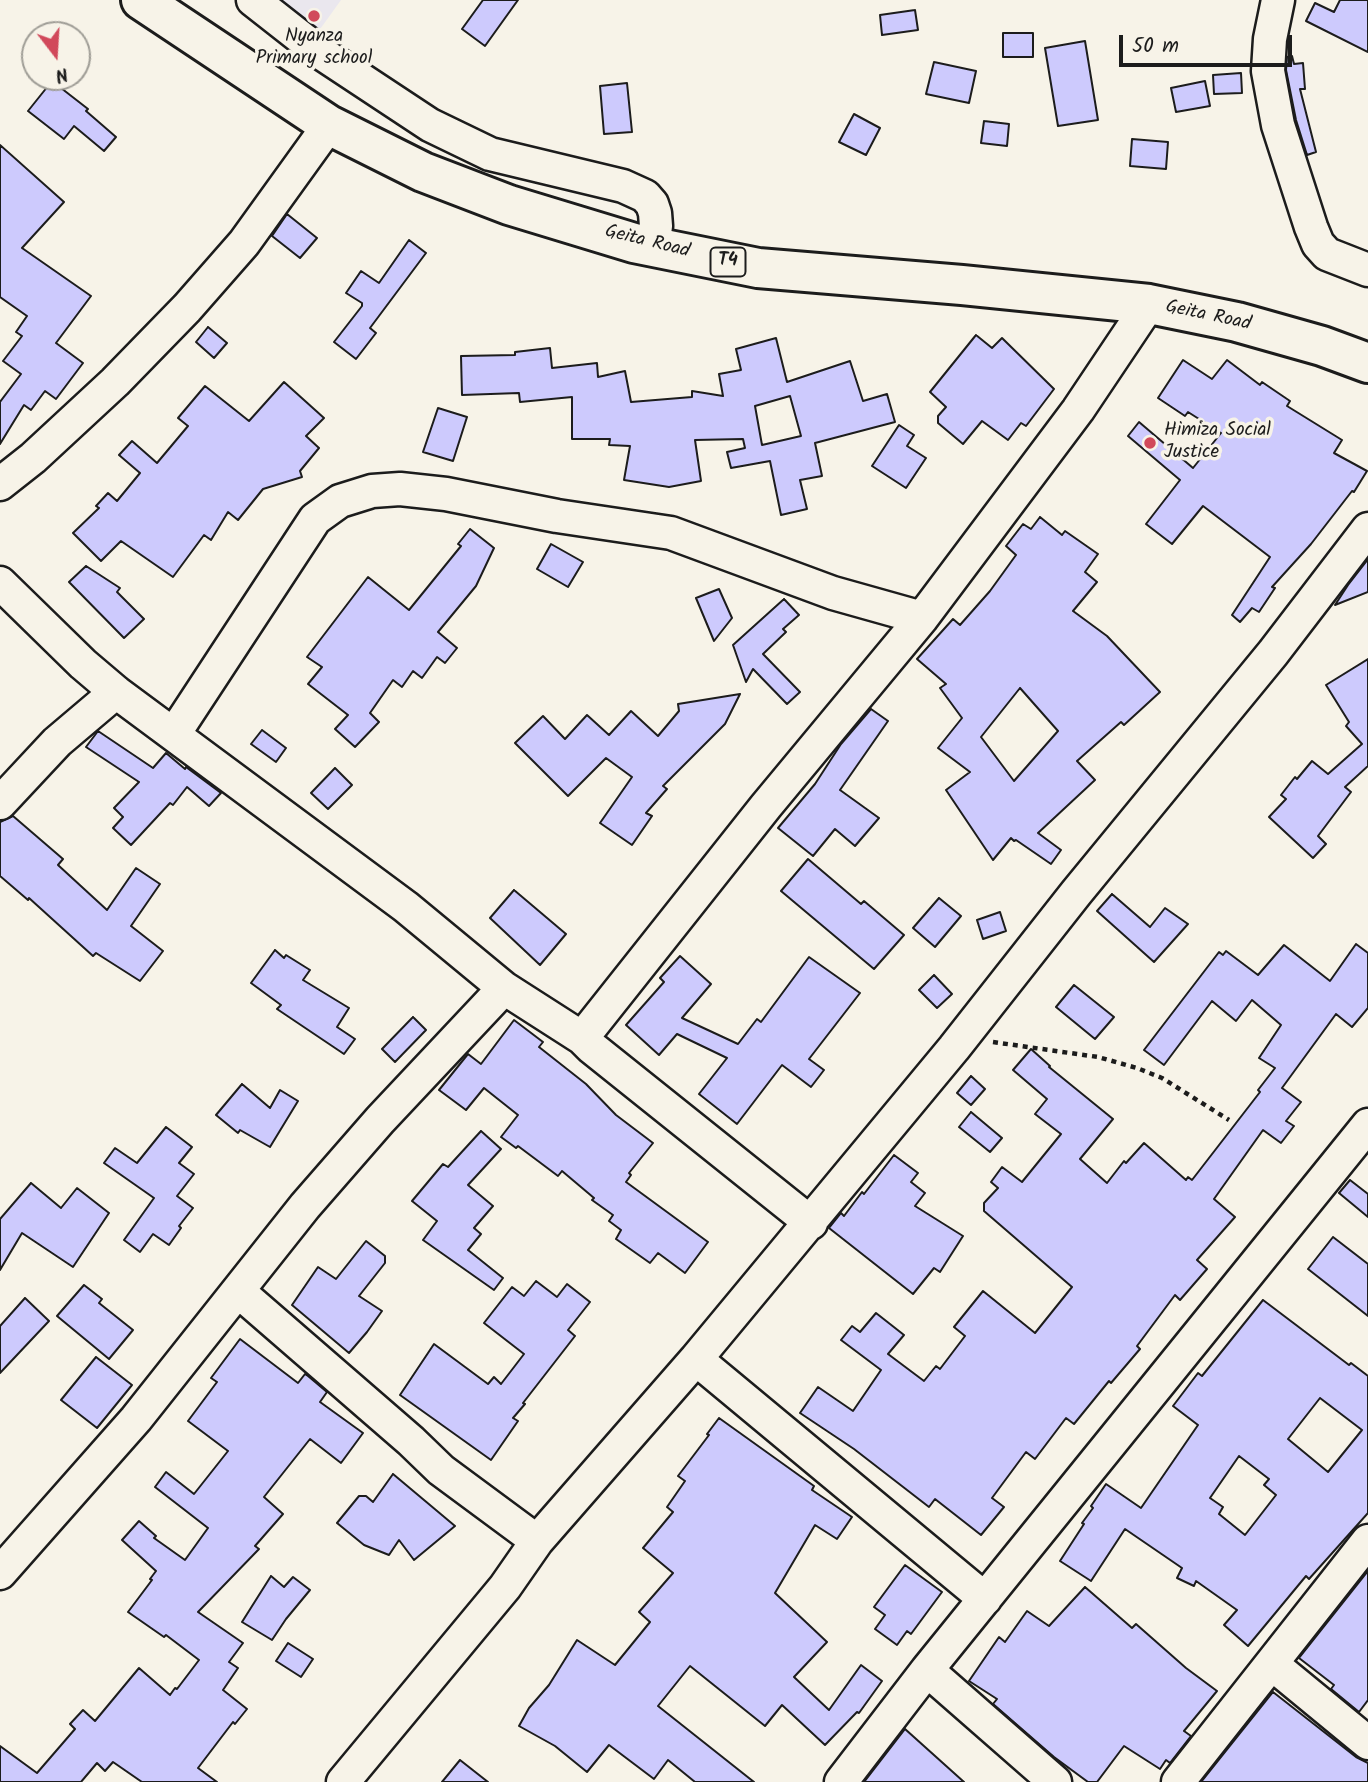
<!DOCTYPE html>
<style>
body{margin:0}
#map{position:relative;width:1368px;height:1782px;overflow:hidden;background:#f7f3e8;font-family:Kalam,sans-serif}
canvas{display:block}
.north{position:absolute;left:21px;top:21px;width:70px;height:70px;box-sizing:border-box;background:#f7f3e8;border:2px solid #9f9d96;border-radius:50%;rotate:163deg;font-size:19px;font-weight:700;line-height:28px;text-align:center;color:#1c1c1c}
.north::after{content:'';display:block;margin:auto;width:24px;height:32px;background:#d1495b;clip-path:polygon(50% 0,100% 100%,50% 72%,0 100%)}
.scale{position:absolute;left:1119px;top:35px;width:173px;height:32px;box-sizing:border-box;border:4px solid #1c1c1c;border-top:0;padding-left:9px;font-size:21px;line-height:24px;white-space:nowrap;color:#1c1c1c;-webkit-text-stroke:5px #f7f3e8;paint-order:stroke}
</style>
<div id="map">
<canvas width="1368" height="1782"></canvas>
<div class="north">N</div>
<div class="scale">50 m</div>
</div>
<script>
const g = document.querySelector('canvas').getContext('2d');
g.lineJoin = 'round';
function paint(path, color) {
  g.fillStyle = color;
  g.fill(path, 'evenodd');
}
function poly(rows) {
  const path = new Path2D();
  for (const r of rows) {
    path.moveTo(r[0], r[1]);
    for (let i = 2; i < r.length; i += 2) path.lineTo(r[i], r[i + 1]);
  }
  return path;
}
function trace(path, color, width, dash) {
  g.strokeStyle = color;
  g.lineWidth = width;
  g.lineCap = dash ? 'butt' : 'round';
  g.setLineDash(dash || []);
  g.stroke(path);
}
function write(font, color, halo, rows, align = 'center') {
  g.font = font + ' Kalam,sans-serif';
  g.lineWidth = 7;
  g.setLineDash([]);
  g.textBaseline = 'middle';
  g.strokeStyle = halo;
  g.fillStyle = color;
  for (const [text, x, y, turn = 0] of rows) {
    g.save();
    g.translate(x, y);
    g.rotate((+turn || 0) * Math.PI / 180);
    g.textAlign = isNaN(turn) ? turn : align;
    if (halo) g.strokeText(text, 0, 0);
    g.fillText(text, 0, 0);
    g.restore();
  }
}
const built = poly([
 [277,0,341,0,318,32]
]);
const building = poly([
 [483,0,518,0,485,46,462,29,483,0],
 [1340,0,1368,0,1368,52,1306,21,1315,3,1334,12,1340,0],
 [915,10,918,30,882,35,880,15,915,10],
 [1003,33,1033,33,1033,57,1003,57,1003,33],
 [1085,41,1098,120,1058,126,1045,48,1085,41],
 [1292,56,1294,64,1303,63,1305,89,1300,89,1316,152,1307,155,1296,120,1286,70,1287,57,1292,56],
 [934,62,976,71,969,103,926,94,934,62],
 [1241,73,1242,93,1214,94,1213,75,1241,73],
 [52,81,88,109,86,111,116,137,104,151,74,126,64,139,28,111,52,81],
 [1205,81,1210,106,1176,112,1171,88,1205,81],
 [627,83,632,132,604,134,600,86,627,83],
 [854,114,880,128,866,155,839,142,854,114],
 [984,121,1009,124,1007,146,981,143,984,121],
 [1132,139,1168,142,1166,169,1130,166,1132,139],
 [0,145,64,202,22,248,91,296,56,343,83,363,56,399,45,391,31,410,24,405,0,444,0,402,21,374,3,361,22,336,16,332,27,316,0,297,0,145],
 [287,214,317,238,300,258,272,236,287,214],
 [409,240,426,253,370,328,376,333,356,359,334,342,362,306,362,303,346,293,361,271,379,283,409,240],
 [208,327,227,343,214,358,196,342,208,327],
 [976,335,992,348,1002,338,1054,389,1026,426,1021,423,1008,440,982,421,963,444,938,423,938,416,946,407,930,392,976,335],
 [776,338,787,382,850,361,863,401,887,394,895,422,815,443,822,476,800,480,807,509,781,515,770,461,731,468,727,452,745,448,743,439,695,440,701,481,669,487,624,480,630,446,609,445,610,439,572,439,572,397,520,402,519,393,462,395,461,356,515,355,515,352,550,348,552,368,597,363,598,377,625,371,631,402,692,397,692,391,723,396,719,374,741,370,736,349,776,338],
 [790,396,801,436,762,445,755,406,790,396],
 [1183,360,1212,379,1227,360,1260,385,1262,382,1290,401,1287,406,1342,440,1334,453,1367,471,1354,492,1352,491,1311,544,1272,587,1275,588,1259,612,1252,608,1240,622,1232,615,1270,557,1203,506,1172,544,1146,524,1180,480,1128,436,1139,422,1193,468,1221,433,1188,412,1185,416,1158,398,1183,360],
 [284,382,324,418,306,436,319,448,300,471,302,477,263,489,238,520,228,512,211,540,204,535,173,577,121,541,101,561,73,533,99,508,96,506,108,493,117,501,140,473,119,455,132,441,157,463,188,426,178,418,205,386,249,421,284,382],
 [438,408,467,417,453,461,423,452,438,408],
 [899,425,914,435,907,446,926,458,906,488,872,466,899,425],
 [1040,517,1062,535,1065,531,1098,554,1085,572,1097,582,1073,611,1107,636,1160,692,1124,725,1121,722,1077,761,1095,780,1038,833,1061,850,1051,864,1016,840,1014,841,1011,838,993,860,946,790,970,772,938,748,962,718,940,688,946,684,917,659,953,619,960,625,990,591,1016,555,1006,546,1023,524,1031,529,1040,517],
 [1020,688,1058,731,1014,781,981,737,1020,688],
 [470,529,494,548,476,586,438,632,457,648,445,663,437,657,422,678,413,671,402,687,393,680,370,713,379,722,355,747,335,729,348,715,308,684,322,667,307,657,368,577,409,610,461,546,458,544,470,529],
 [551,544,583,562,568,587,537,569,551,544],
 [1368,559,1368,592,1335,605,1348,585,1368,559],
 [86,566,120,588,117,592,144,619,124,638,69,582,86,566],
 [719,589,732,618,714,641,696,598,719,589],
 [784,599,799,615,783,629,786,632,763,654,800,692,787,704,753,669,746,682,733,645,784,599],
 [1368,659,1368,766,1345,787,1351,792,1318,836,1326,844,1313,858,1269,817,1286,799,1281,795,1295,777,1297,779,1312,761,1328,774,1362,744,1346,726,1349,722,1326,685,1368,659],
 [740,694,725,724,663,786,667,789,646,813,652,816,632,845,600,823,632,777,606,758,568,796,515,743,543,716,565,739,587,715,609,735,631,711,658,736,679,711,678,704,740,694],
 [871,709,888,721,840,790,879,818,855,846,835,829,813,856,778,828,815,784,841,744,871,709],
 [262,730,286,748,276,762,251,744,262,730],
 [98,731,153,768,166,753,185,769,186,767,221,793,209,806,187,787,173,805,170,803,131,845,113,828,123,817,114,808,139,782,86,747,98,731],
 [335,768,352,785,328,809,311,793,335,768],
 [13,816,63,859,58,865,107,910,136,868,160,884,131,926,163,951,140,981,96,953,93,956,29,898,28,900,0,876,0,822,13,816],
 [808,859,861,904,864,901,904,935,874,969,781,891,808,859],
 [514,890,566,934,540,965,490,918,514,890],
 [1112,894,1150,927,1165,908,1188,924,1154,962,1097,911,1112,894],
 [939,898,961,916,935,947,913,928,939,898],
 [1000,912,1006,931,983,939,977,920,1000,912],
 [1356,944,1368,953,1368,1008,1352,1027,1336,1014,1282,1088,1301,1102,1286,1121,1294,1126,1281,1143,1263,1130,1214,1199,1235,1217,1197,1260,1207,1269,1180,1300,1175,1295,1137,1346,1140,1349,1111,1383,1109,1381,1074,1424,1066,1418,1035,1459,1026,1452,992,1498,1004,1507,981,1535,935,1499,929,1507,854,1449,800,1413,818,1387,853,1411,881,1370,841,1340,852,1326,860,1332,876,1313,904,1335,888,1354,924,1381,936,1366,940,1369,965,1336,954,1327,983,1291,1035,1333,1072,1287,984,1211,984,1203,998,1188,991,1182,1002,1167,1022,1182,1061,1134,1035,1114,1047,1099,1013,1070,1031,1049,1050,1066,1049,1067,1113,1119,1080,1159,1107,1183,1124,1161,1126,1163,1144,1143,1186,1180,1188,1177,1192,1180,1260,1092,1258,1090,1275,1068,1259,1058,1281,1025,1252,1000,1236,1021,1212,1001,1164,1065,1144,1050,1219,952,1223,955,1226,951,1258,975,1284,945,1330,981,1356,944],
 [275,950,284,958,286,955,310,970,303,980,349,1008,337,1027,355,1039,344,1054,277,1009,281,1005,251,983,275,950],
 [680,956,711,984,682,1018,738,1044,757,1019,761,1022,809,957,860,993,809,1059,824,1070,811,1087,782,1065,737,1124,699,1094,727,1058,677,1034,659,1055,626,1025,664,982,660,978,680,956],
 [934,975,952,994,937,1008,919,990,934,975],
 [1074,985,1114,1017,1095,1039,1056,1007,1074,985],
 [413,1017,426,1030,395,1062,382,1049,413,1017],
 [514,1020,543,1042,539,1047,586,1084,616,1115,653,1143,629,1173,631,1175,626,1182,708,1242,685,1273,658,1253,650,1263,616,1239,621,1230,609,1221,613,1215,592,1200,594,1198,562,1171,558,1176,518,1146,516,1148,501,1137,518,1115,484,1088,466,1110,439,1090,468,1054,481,1064,514,1020],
 [971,1076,985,1089,971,1105,957,1093,971,1076],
 [242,1084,270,1108,280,1090,298,1101,270,1147,240,1130,238,1133,216,1115,242,1084],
 [971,1112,1002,1138,990,1152,959,1127,971,1112],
 [166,1127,192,1147,179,1163,194,1174,177,1196,193,1208,179,1226,181,1228,169,1245,153,1234,140,1252,124,1240,154,1198,104,1163,115,1148,137,1163,166,1127],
 [481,1131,501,1149,468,1185,493,1206,474,1228,481,1234,468,1250,503,1278,494,1290,423,1240,437,1221,412,1201,443,1164,448,1167,481,1131],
 [894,1155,918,1173,911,1182,925,1193,915,1206,963,1236,940,1272,934,1268,913,1294,829,1228,841,1213,844,1216,862,1192,864,1194,894,1155],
 [1350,1180,1368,1194,1368,1217,1339,1193,1350,1180],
 [31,1183,61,1208,77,1188,109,1213,73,1267,22,1233,0,1270,0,1219,31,1183],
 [1333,1237,1368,1264,1368,1316,1308,1269,1333,1237],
 [366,1241,385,1256,385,1263,359,1296,382,1311,367,1332,349,1353,292,1305,318,1267,336,1279,366,1241],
 [536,1281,557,1297,567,1284,590,1302,568,1330,575,1336,523,1403,525,1404,513,1418,518,1421,491,1460,400,1395,434,1344,488,1384,494,1377,501,1384,524,1354,484,1323,512,1287,524,1296,536,1281],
 [84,1285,102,1299,99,1303,133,1330,109,1359,57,1316,84,1285],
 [25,1298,49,1321,0,1373,0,1326,25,1298],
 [1263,1300,1349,1365,1351,1363,1368,1376,1368,1513,1309,1579,1306,1576,1248,1646,1224,1625,1237,1610,1196,1581,1194,1586,1177,1578,1182,1568,1125,1529,1091,1581,1060,1561,1084,1524,1082,1523,1093,1508,1091,1506,1106,1484,1141,1508,1198,1425,1173,1406,1198,1373,1202,1376,1263,1300],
 [1320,1398,1362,1430,1328,1472,1288,1439,1320,1398],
 [1239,1456,1269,1479,1264,1485,1276,1495,1245,1535,1219,1514,1223,1507,1210,1498,1239,1456],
 [240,1339,298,1383,305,1374,308,1376,327,1392,320,1402,363,1433,341,1463,310,1439,264,1497,283,1514,255,1546,259,1549,198,1612,243,1643,229,1662,238,1668,223,1690,247,1709,235,1724,233,1722,198,1768,217,1782,142,1782,113,1762,105,1771,97,1763,81,1782,0,1782,0,1746,37,1773,75,1729,70,1724,83,1710,95,1721,139,1668,170,1695,175,1688,177,1689,199,1660,166,1635,164,1637,128,1612,152,1580,150,1579,156,1571,122,1540,139,1521,156,1536,154,1538,185,1560,208,1528,155,1487,166,1472,194,1494,228,1451,188,1421,217,1382,211,1378,240,1339],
 [96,1357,132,1385,97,1428,61,1400,96,1357],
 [719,1418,814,1486,812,1490,852,1517,837,1539,815,1525,775,1593,827,1642,794,1677,829,1710,861,1665,882,1681,859,1713,857,1712,825,1745,782,1705,765,1726,690,1666,658,1706,754,1782,695,1782,668,1760,654,1779,609,1745,587,1772,555,1746,519,1726,529,1708,549,1685,577,1640,615,1665,650,1622,639,1612,673,1573,643,1548,673,1512,667,1507,685,1481,678,1476,709,1435,707,1434,719,1418],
 [393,1474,455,1526,414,1560,399,1540,389,1555,364,1545,337,1523,359,1496,366,1496,373,1502,393,1474],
 [905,1565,942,1592,911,1634,907,1631,897,1645,875,1629,885,1615,874,1607,905,1565],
 [1368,1571,1368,1700,1359,1712,1331,1689,1334,1685,1299,1658,1368,1571],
 [271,1576,284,1587,293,1577,310,1590,286,1619,272,1640,242,1622,271,1576],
 [1085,1587,1132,1628,1136,1624,1186,1668,1217,1691,1184,1731,1191,1736,1170,1763,1166,1760,1160,1769,1124,1746,1097,1782,1088,1782,1054,1757,993,1704,997,1699,969,1681,999,1637,1005,1642,1027,1611,1049,1626,1085,1587],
 [288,1643,313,1659,301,1677,276,1661,288,1643],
 [1273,1692,1356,1757,1368,1763,1368,1782,1201,1782,1273,1692],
 [905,1729,964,1782,864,1782,905,1729],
 [460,1760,488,1782,442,1782,460,1760]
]);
const path = poly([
 [993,1042,1098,1057,1137,1068,1162,1078,1229,1120]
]);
const minor = poly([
 [253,0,318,51,430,125,490,154,623,186,645,196,652,204,655,213,656,226,653,247],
 [1278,0,1270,39,1268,71,1278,125,1311,227,1318,244,1327,254,1368,270],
 [0,484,33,458,115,382,187,308,244,243,329,125],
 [0,583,83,664,116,692,406,907,504,988,582,1038,591,1047,811,1223],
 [174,734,315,519,340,501,372,491,400,489,446,494,557,516,671,533,833,593,922,618],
 [0,803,57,742,116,692],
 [582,1038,766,806,922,618,1078,410,1149,304],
 [238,1291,411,1441,441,1470,537,1541],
 [696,1359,985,1599],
 [0,1573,136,1419,305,1206,380,1120,504,988],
 [1272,1664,1368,1743],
 [927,1670,1055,1782],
 [343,1782,505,1587,537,1541,696,1359,954,1048,1076,893,1273,653,1368,529],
 [841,1782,927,1670,1368,1125],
 [1178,1782,1368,1541]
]);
const highway = poly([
 [141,0,329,125,423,172,509,205,634,243,758,268,962,285,1149,304,1237,322,1322,346,1368,363]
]);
const markers = [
 [314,16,7,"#d1495b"],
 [1150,443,7,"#d1495b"]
];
const shields = [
 [728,262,35]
];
const shieldNames = [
 ["T4",728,262]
];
const poiNames = [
 ["Nyanza",314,38],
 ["Primary school",314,60],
 ["Himiza Social",1164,432,"left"],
 ["Justice",1164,454,"left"]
];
const streetNames = [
 ["Geita Road",647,243,14],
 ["Geita Road",1208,317,12]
];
paint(built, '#eae7ee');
paint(building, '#cdcafd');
trace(building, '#1c1c1c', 2);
trace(minor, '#1c1c1c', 37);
trace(highway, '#1c1c1c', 44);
trace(path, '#1c1c1c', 4.5, [5, 5]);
trace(minor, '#f7f3e8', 32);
trace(highway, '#f7f3e8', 38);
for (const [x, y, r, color] of markers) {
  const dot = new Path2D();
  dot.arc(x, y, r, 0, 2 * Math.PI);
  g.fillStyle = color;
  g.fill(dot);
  trace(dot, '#f7f3e8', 2.5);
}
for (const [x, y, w] of shields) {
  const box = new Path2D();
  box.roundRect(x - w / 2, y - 14.5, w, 29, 5);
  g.fillStyle = '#f7f3e8';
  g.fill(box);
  trace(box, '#1c1c1c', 2);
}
write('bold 18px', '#1c1c1c', null, shieldNames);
write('19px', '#1c1c1c', '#f7f3e8', poiNames);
write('19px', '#1c1c1c', '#f7f3e8', streetNames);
</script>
